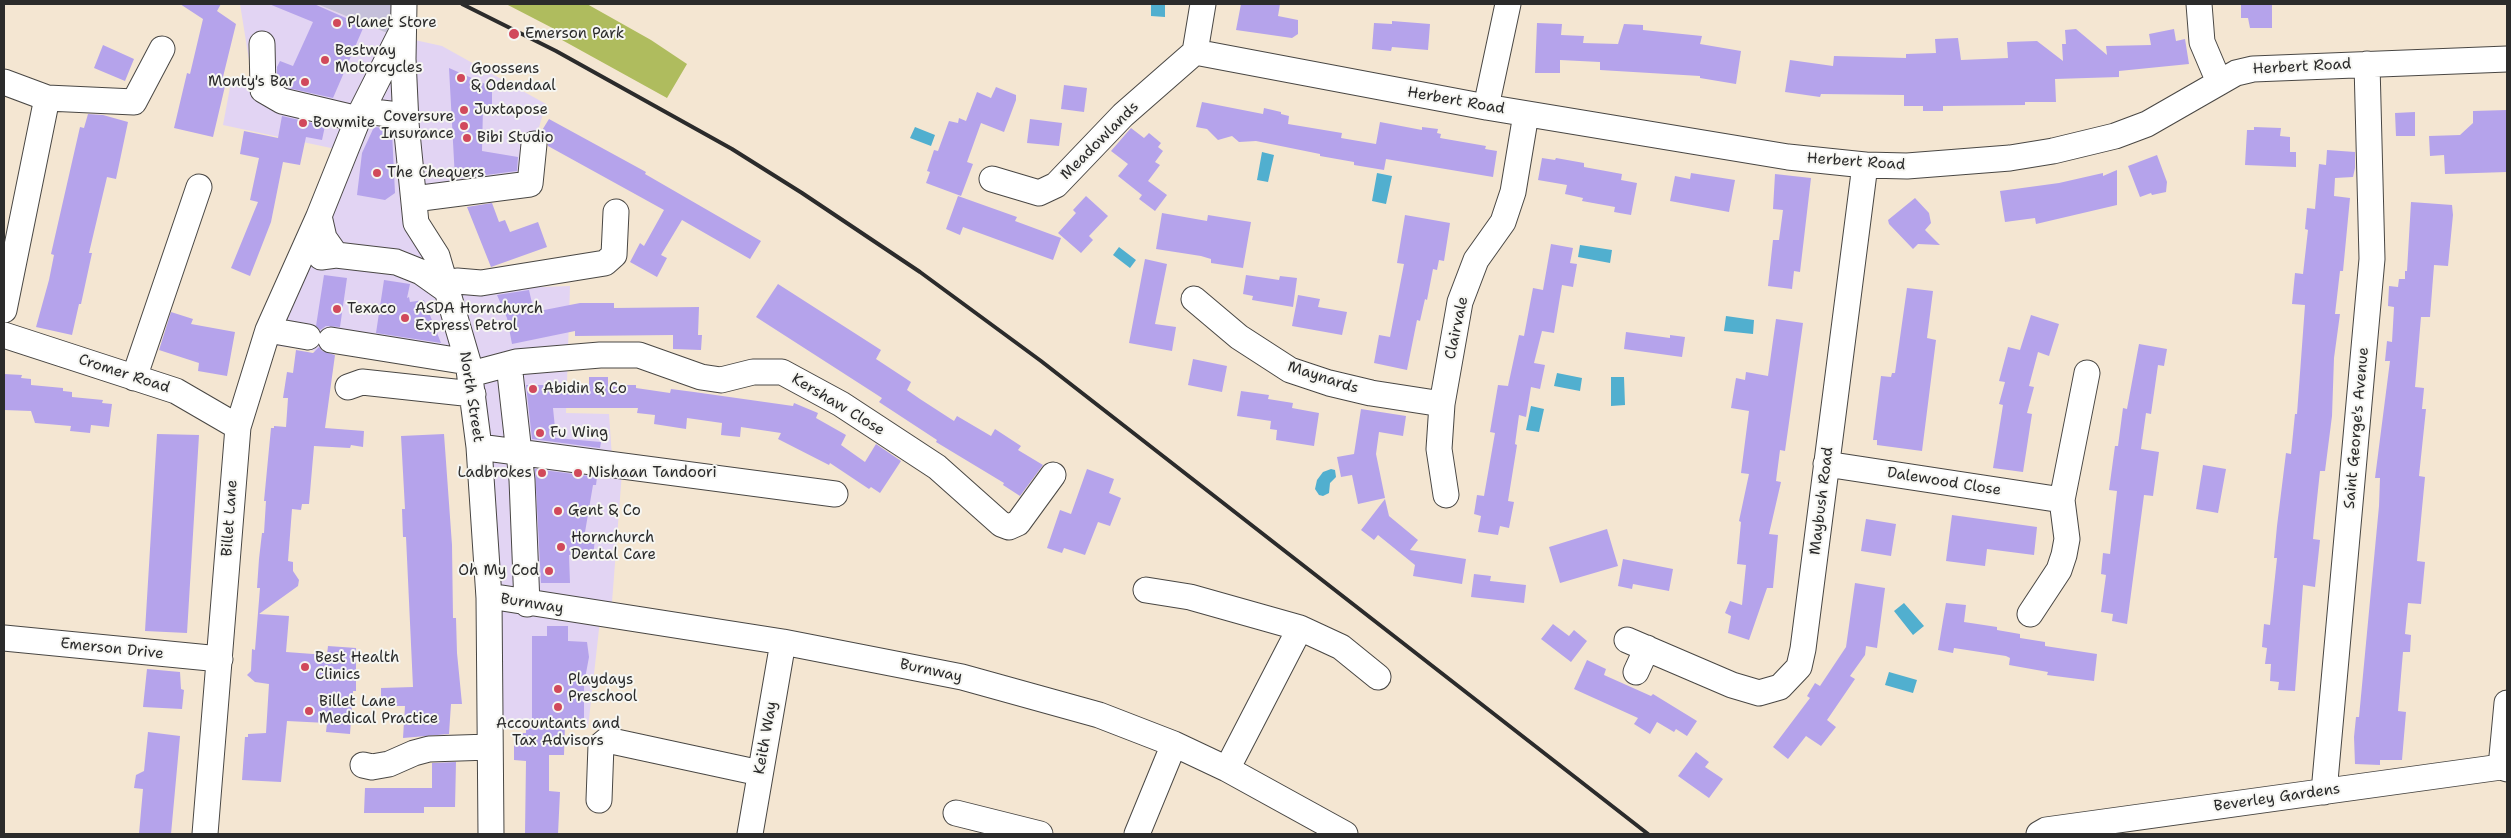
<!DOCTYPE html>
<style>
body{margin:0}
#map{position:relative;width:2511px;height:838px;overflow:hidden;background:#f4e6d2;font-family:"Shantell Sans",sans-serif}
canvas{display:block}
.frame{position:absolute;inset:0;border:5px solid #2b2b2b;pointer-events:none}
</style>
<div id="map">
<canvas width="2511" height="838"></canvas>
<div class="frame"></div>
</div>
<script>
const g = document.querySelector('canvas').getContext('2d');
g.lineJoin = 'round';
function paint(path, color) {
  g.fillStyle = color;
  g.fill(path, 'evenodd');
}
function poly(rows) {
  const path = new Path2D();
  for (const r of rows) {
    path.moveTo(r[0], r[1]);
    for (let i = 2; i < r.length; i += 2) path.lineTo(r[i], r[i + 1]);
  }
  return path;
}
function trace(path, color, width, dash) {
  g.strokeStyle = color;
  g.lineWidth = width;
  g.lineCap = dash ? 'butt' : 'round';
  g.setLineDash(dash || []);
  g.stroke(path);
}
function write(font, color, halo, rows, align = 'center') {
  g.font = font + ' "Shantell Sans",sans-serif';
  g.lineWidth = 4;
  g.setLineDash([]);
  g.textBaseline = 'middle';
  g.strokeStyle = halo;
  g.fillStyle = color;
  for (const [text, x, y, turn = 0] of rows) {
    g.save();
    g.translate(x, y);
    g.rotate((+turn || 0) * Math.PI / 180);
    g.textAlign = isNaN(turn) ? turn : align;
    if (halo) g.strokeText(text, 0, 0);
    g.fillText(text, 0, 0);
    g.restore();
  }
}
const built = poly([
 [240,4,317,4,392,35,442,46,546,104,534,144,530,184,414,199,445,289,533,274,542,287,570,286,566,413,609,414,612,457,623,459,612,602,602,602,588,728,490,725,470,371,263,344,345,151,223,125,231,82,253,85]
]);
const industrial = poly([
 [317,4,395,4,392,35]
]);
const green = poly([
 [506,4,587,4,651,40,687,64,667,98,562,40,564,34]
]);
const water = poly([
 [1151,4,1165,4,1165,17,1151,16],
 [915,127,935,135,931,146,910,138],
 [1262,152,1274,155,1268,182,1257,180],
 [1377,173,1392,176,1386,204,1372,201],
 [1580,245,1612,250,1610,263,1578,257],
 [1119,247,1136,260,1130,268,1113,255],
 [1726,316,1754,320,1753,334,1724,331],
 [1557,373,1582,378,1580,391,1554,386],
 [1611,377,1624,377,1625,405,1611,406],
 [1531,406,1544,409,1539,432,1526,430],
 [1331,469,1335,470,1336,477,1330,483,1329,493,1323,496,1319,495,1315,489,1317,480,1323,472],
 [1904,603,1924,626,1913,635,1894,611],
 [1889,672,1917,680,1913,693,1885,685]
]);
const building = poly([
 [180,4,221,4,217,11,236,24,222,81,226,82,213,137,174,128,187,73,190,74,203,19],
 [269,4,314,4,364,26,333,98,288,88,289,86,277,81,277,67,280,61,293,66,313,22],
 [1241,4,1280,4,1278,16,1298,20,1298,34,1292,38,1236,30],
 [2241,4,2272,4,2272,28,2250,28,2248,18,2241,18],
 [1392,21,1430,24,1428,50,1392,47,1391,51,1372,49,1374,23,1392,24],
 [1537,23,1562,24,1561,35,1584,36,1583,43,1618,44,1624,24,1643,25,1643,30,1702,36,1700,44,1741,51,1736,84,1700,78,1700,76,1600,70,1600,62,1560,60,1560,73,1535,73],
 [2076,29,2107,55,2106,46,2151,45,2149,34,2174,29,2176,41,2185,39,2189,64,2119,71,2119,77,2055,79,2056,102,2025,102,2025,105,1943,106,1943,111,1923,111,1923,106,1904,106,1904,95,1821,94,1820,97,1785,92,1790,60,1833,66,1834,56,1906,58,1906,54,1936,53,1935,39,1958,38,1961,60,2008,58,2007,42,2037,41,2063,61,2062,44,2066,44,2065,30],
 [103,45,134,59,125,81,94,68],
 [449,68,492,87,492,107,483,107,482,151,518,157,517,171,455,179],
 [1064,85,1087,88,1084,112,1061,109],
 [996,87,1016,95,1016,100,1004,132,981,123,967,162,973,164,961,196,926,183,930,172,927,171,934,150,938,151,949,121,958,123,959,118,966,121,977,92,991,98],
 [1202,102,1263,114,1264,108,1281,112,1281,114,1289,116,1288,124,1342,133,1341,138,1376,144,1380,122,1422,130,1422,127,1438,129,1437,133,1441,134,1440,138,1486,146,1485,149,1497,151,1493,177,1386,159,1384,170,1354,165,1354,162,1320,156,1320,154,1256,141,1239,142,1232,136,1218,140,1207,129,1196,127],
 [2507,110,2507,172,2445,174,2444,155,2430,156,2429,136,2460,135,2473,123,2473,111],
 [2415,112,2415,136,2396,136,2395,113],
 [88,114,103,115,128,122,116,179,107,177,89,253,92,253,81,304,79,304,72,335,36,327,49,280,54,255,51,254,80,127,84,128],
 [282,116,325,126,322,140,306,137,300,165,283,162,271,222,250,276,231,268,258,202,250,200,259,158,240,154,244,131,278,138],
 [549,119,646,172,645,174,761,241,750,259,682,220,661,255,667,258,657,277,630,262,640,243,644,246,664,210,548,146,547,138,541,132],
 [1030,119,1062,123,1059,146,1027,143],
 [374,127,385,128,392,132,395,193,385,200,357,195,362,153],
 [2254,127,2281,128,2280,136,2290,137,2290,152,2296,152,2296,167,2245,165,2247,130,2254,130],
 [1131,128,1144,138,1149,133,1161,143,1158,147,1163,151,1155,162,1160,165,1148,181,1167,195,1155,211,1139,199,1142,195,1118,176,1128,164,1111,151],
 [2327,150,2355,152,2355,168,2353,177,2335,178,2334,196,2350,198,2343,271,2340,271,2335,314,2340,314,2334,358,2332,416,2325,471,2320,471,2315,518,2313,539,2320,540,2315,587,2303,585,2295,691,2278,690,2279,682,2270,681,2271,664,2265,664,2267,648,2262,647,2264,624,2270,625,2277,558,2274,558,2277,526,2286,453,2291,454,2295,414,2297,414,2305,305,2292,304,2295,273,2303,274,2308,230,2305,229,2307,208,2315,209,2319,164,2326,165],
 [2157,155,2167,182,2166,192,2152,195,2151,193,2140,197,2128,166],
 [1542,158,1555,160,1556,158,1584,163,1584,167,1622,174,1621,180,1637,183,1631,215,1614,212,1615,207,1582,201,1583,198,1565,194,1567,185,1538,180],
 [2117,170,2117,205,2036,224,2035,218,2005,222,2000,191,2059,183,2103,173,2103,176],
 [1691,173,1735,180,1729,212,1670,201,1675,176,1690,179],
 [1775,174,1811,178,1800,272,1794,271,1792,289,1768,286,1773,240,1779,240,1783,210,1773,209],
 [958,196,1017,217,1015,221,1061,238,1053,260,963,227,960,235,946,229],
 [1086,196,1108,216,1089,236,1093,240,1081,253,1058,233,1076,213,1073,210],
 [1915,198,1929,213,1931,223,1925,230,1940,245,1918,244,1913,249,1889,224,1888,220],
 [2411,202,2452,205,2453,215,2448,266,2434,265,2430,317,2421,317,2415,387,2424,388,2422,409,2426,409,2419,476,2425,477,2417,561,2425,562,2421,604,2408,603,2405,634,2411,635,2410,652,2403,652,2398,711,2406,712,2402,760,2380,760,2380,765,2355,764,2354,737,2356,717,2359,717,2379,506,2380,478,2375,478,2390,361,2385,361,2387,341,2392,342,2394,307,2388,306,2389,286,2398,287,2399,279,2405,279,2405,271,2407,271],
 [492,203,499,222,505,220,510,232,538,222,547,247,491,267,467,207],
 [1162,213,1207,221,1208,215,1251,222,1243,268,1211,263,1211,259,1201,256,1156,249],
 [1405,215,1450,223,1444,261,1439,260,1437,270,1433,269,1427,300,1425,299,1420,321,1417,320,1407,370,1374,363,1379,335,1390,337,1404,264,1397,263],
 [1551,244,1573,248,1570,263,1577,264,1573,287,1562,285,1554,333,1542,331,1534,363,1545,365,1540,389,1531,387,1526,417,1519,415,1515,444,1517,445,1508,501,1514,502,1509,528,1500,526,1498,535,1478,532,1481,516,1474,514,1477,495,1484,496,1495,433,1490,432,1498,385,1508,386,1519,335,1524,336,1533,288,1543,290],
 [1145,259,1167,264,1155,324,1176,327,1172,351,1129,343],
 [324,275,347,278,340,327,326,326,320,330,316,326],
 [1246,275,1279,280,1280,276,1297,278,1293,307,1252,300,1253,296,1243,294],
 [384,280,410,284,407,298,409,297,410,302,424,300,441,343,376,333],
 [778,284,881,350,876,359,911,382,907,390,920,399,954,421,957,416,991,436,995,429,1021,446,1018,450,1043,465,1020,496,1003,485,1004,483,936,442,937,440,879,402,882,398,756,317],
 [1907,288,1933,291,1927,338,1936,340,1922,451,1877,445,1877,440,1873,440,1881,376,1891,377,1892,373,1895,373],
 [529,290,534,312,580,303,614,303,614,308,699,307,698,335,702,335,701,350,673,349,673,335,575,336,575,331,512,344,507,318,497,295],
 [1298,295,1320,299,1318,307,1347,312,1342,335,1292,326],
 [171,312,193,319,191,324,235,332,227,376,198,371,199,363,159,350],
 [2031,315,2059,324,2049,356,2038,352,2029,386,2034,387,2027,413,2032,414,2023,472,1993,468,2003,405,1999,404,2005,382,1999,381,2008,347,2020,350],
 [1776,319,1803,323,1785,451,1780,450,1776,481,1781,482,1769,534,1778,535,1773,588,1767,588,1749,640,1728,633,1731,616,1725,613,1730,601,1742,605,1746,565,1737,564,1741,522,1739,521,1749,474,1741,473,1749,411,1731,408,1736,378,1745,380,1746,372,1768,376],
 [1626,332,1670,338,1670,335,1685,337,1682,357,1624,349],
 [2139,344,2167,349,2164,366,2158,365,2151,414,2146,413,2141,449,2159,452,2153,496,2144,495,2127,624,2112,621,2113,614,2101,612,2106,575,2101,574,2103,553,2110,554,2117,491,2109,490,2115,446,2118,446,2123,408,2127,409],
 [319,347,322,351,335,355,325,428,364,431,363,447,351,445,350,448,314,446,309,504,302,504,301,510,292,509,288,561,293,562,293,571,299,580,298,586,259,614,289,616,286,652,327,655,328,646,356,648,356,691,353,691,350,734,326,732,327,723,287,721,281,782,242,780,245,737,248,737,248,734,266,733,269,684,255,682,247,675,251,671,252,649,255,650,260,588,257,588,259,559,262,533,264,533,266,501,264,501,271,428,274,428,274,426,286,427,288,398,283,398,287,372,293,373,296,350,313,353],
 [1193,359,1227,366,1222,392,1188,385],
 [4,374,22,375,21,378,31,379,31,385,63,388,63,391,72,392,72,397,103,400,102,403,112,404,109,427,91,425,90,433,70,431,71,426,35,423,31,411,4,410],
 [589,377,608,377,608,385,636,385,636,388,670,393,671,389,694,392,793,406,794,403,818,413,816,418,846,435,841,445,865,462,876,444,901,461,880,493,871,487,869,489,830,463,829,465,778,439,781,433,741,427,740,437,721,435,722,423,687,418,686,429,654,424,655,415,637,413,638,408,553,408,556,438,601,442,600,448,532,439,526,385,556,385,589,394],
 [1241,391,1269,395,1268,399,1293,403,1292,408,1319,413,1314,446,1276,440,1277,430,1270,429,1271,421,1237,416],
 [1361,409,1406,416,1403,436,1379,432,1376,454,1385,498,1358,504,1352,475,1341,477,1337,457,1354,454],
 [157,434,199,435,187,633,145,631],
 [444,434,452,545,453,618,456,618,457,653,462,704,451,704,449,734,403,738,405,706,381,706,381,688,413,687,406,537,403,537,402,509,405,509,401,436],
 [2203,465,2226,469,2218,513,2196,509],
 [535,469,597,477,596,485,593,485,584,538,595,539,593,556,569,555,570,583,541,583],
 [1087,469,1114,479,1109,493,1121,498,1110,526,1098,522,1085,555,1064,548,1062,553,1047,548,1060,510,1071,514],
 [1385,499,1389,516,1418,540,1410,550,1466,559,1462,584,1413,576,1415,565,1378,535,1374,540,1361,530],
 [1952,515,2037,527,2034,555,1987,549,1985,566,1946,561],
 [1866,519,1896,524,1891,556,1861,551],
 [1607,529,1618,566,1560,583,1549,547],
 [1623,559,1673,569,1669,591,1633,584,1632,589,1618,586],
 [1474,574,1491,576,1490,581,1526,585,1524,603,1471,597],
 [1855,583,1885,588,1877,648,1866,646,1865,655,1850,676,1855,679,1827,720,1836,727,1821,746,1806,736,1788,759,1773,747,1810,698,1807,696,1815,683,1820,686,1846,647],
 [1946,603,1966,605,1964,622,1997,627,1997,630,2020,634,2020,638,2045,642,2045,646,2097,654,2094,681,2047,675,2048,672,2009,665,2010,658,2006,656,1954,648,1953,653,1938,650],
 [1553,624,1569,636,1574,630,1587,641,1571,662,1541,639],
 [547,626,568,626,568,641,587,642,589,657,584,684,584,724,565,724,564,755,549,755,549,791,560,792,558,834,525,834,526,761,514,760,514,733,526,733,526,725,532,725,532,636,547,636],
 [1587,660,1606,669,1604,675,1651,696,1653,694,1697,721,1687,736,1676,729,1674,732,1657,722,1650,734,1634,724,1638,718,1574,689],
 [147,669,180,672,181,689,184,690,182,709,143,707],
 [148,732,180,736,171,834,139,834,143,789,134,788,136,775,144,771],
 [1696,752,1709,762,1705,767,1723,779,1709,798,1678,776],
 [456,762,455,807,424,807,424,813,364,813,365,788,432,788,432,763]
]);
const minor = poly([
 [404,4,403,59,406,123,416,223,437,256,468,362,479,447,489,598,491,834],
 [2199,4,2202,42,2219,82],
 [262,44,263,90,282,101,358,119],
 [1195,52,1486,107,1788,157,1865,165,1907,166,2010,158,2053,151,2115,136,2147,124,2236,73,2253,69,2507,59],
 [1195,52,1203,4],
 [4,82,47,98,134,102,162,49],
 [1486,107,1508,4],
 [360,114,373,112,390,114,406,123],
 [992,179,1039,193,1056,185,1123,115,1195,52],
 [414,199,530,184,534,144],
 [336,255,324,238,319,216,360,114,402,31],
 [321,257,336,255,396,262,421,272,445,289],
 [445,289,457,281,481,283,605,263,614,255,616,212],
 [1194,299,1239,337,1290,370,1329,383,1371,393,1442,404],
 [4,310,47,98],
 [268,330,308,337],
 [4,335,176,391,238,427],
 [331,340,468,362],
 [509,364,522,480,527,604],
 [471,374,516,362,600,355,639,355,701,377,721,380,753,372,782,372,841,404,937,467,1001,524,1009,527,1018,523,1053,475],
 [134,378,199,187],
 [348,387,362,382,473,394],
 [479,447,835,494],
 [1826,464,2062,500],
 [1446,495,1439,449,1442,404,1460,302,1476,260,1503,222,1513,192,1526,114],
 [1146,590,1190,597,1300,628,1227,769],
 [489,598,502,598,783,642,962,677,1099,715,1174,744,1227,769,1345,834],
 [2030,614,2059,570,2064,555,2067,539,2062,500,2087,373],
 [1300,628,1341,647,1378,677],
 [4,638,220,659],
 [1627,640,1732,685,1759,693,1780,687,1799,667,1803,649,1865,165],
 [1636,672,1647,648],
 [363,765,372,767,389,764,414,753,429,749,490,747],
 [2501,767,2507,703],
 [2324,792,2372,259,2367,64],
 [599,800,601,745,607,740,760,773],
 [956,813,1040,834],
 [205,834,238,427,268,330,319,216],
 [750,834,783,642],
 [1137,834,1174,744],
 [2039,834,2046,830,2501,767,2507,769]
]);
const rail = poly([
 [462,4,556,51,732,149,802,193,920,272,1041,361,1648,834]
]);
const markers = [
 [337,23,5,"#d1495b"],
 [514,34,6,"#d1495b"],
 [325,60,5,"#d1495b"],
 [461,78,5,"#d1495b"],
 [305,82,5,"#d1495b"],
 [464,110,5,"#d1495b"],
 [303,123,5,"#d1495b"],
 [464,126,5,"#d1495b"],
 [467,138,5,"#d1495b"],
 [377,173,5,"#d1495b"],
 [337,309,5,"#d1495b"],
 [405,318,5,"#d1495b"],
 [533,389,5,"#d1495b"],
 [540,433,5,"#d1495b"],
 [542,473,5,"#d1495b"],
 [578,473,5,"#d1495b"],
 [558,511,5,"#d1495b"],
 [561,547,5,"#d1495b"],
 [549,571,5,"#d1495b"],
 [305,667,5,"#d1495b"],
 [558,689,5,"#d1495b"],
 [558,707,5,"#d1495b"],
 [309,711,5,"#d1495b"]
];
const poiNames = [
 ["Planet Store",347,23],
 ["Emerson Park",525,34],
 ["Bestway",335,51],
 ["Motorcycles",335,68],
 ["Goossens",471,69],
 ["& Odendaal",471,86],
 ["Monty's Bar",295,82,"right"],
 ["Juxtapose",474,110],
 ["Coversure",454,117,"right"],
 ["Insurance",454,134,"right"],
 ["Bowmite",313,123],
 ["Bibi Studio",477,138],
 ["The Chequers",387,173],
 ["Texaco",347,309],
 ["ASDA Hornchurch",415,309],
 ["Express Petrol",415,326],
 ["Abidin & Co",543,389],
 ["Fu Wing",550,433],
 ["Ladbrokes",532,473,"right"],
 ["Nishaan Tandoori",588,473],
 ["Gent & Co",568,511],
 ["Hornchurch",571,538],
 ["Dental Care",571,555],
 ["Oh My Cod",539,571,"right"],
 ["Best Health",315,658],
 ["Clinics",315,675],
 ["Playdays",568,680],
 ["Preschool",568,697],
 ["Billet Lane",319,702],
 ["Medical Practice",319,719],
 ["Accountants and",558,724,"center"],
 ["Tax Advisors",558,741,"center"]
];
const streetNames = [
 ["Herbert Road",2302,67,-3],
 ["Herbert Road",1456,101,10],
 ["Meadowlands",1100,141,-45],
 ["Herbert Road",1856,162,4],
 ["Clairvale",1457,328,-78],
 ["Cromer Road",124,374,18],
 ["Maynards",1323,378,18],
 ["North Street",471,397,81],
 ["Kershaw Close",838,405,31],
 ["Saint George's Avenue",2357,428,-85],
 ["Dalewood Close",1944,482,9],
 ["Maybush Road",1822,501,-83],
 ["Billet Lane",230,518,-86],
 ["Burnway",532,604,9],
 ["Emerson Drive",112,649,6],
 ["Burnway",931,671,12],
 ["Keith Way",766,738,-80],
 ["Beverley Gardens",2277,798,-8]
];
paint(built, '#e2d4f3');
paint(industrial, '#c5c0da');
paint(green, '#afbc5e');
paint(water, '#51afcf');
paint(building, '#b5a3eb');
trace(minor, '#494744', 27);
trace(minor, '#fff', 25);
trace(rail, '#2b2b2b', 4);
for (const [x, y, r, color] of markers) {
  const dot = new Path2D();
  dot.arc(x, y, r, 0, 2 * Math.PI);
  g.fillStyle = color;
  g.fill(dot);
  trace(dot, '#f6f6f2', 2);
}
write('15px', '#2b2b2b', '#f6f6f2', poiNames, 'left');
write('15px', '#2b2b2b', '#f6f6f2', streetNames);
</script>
